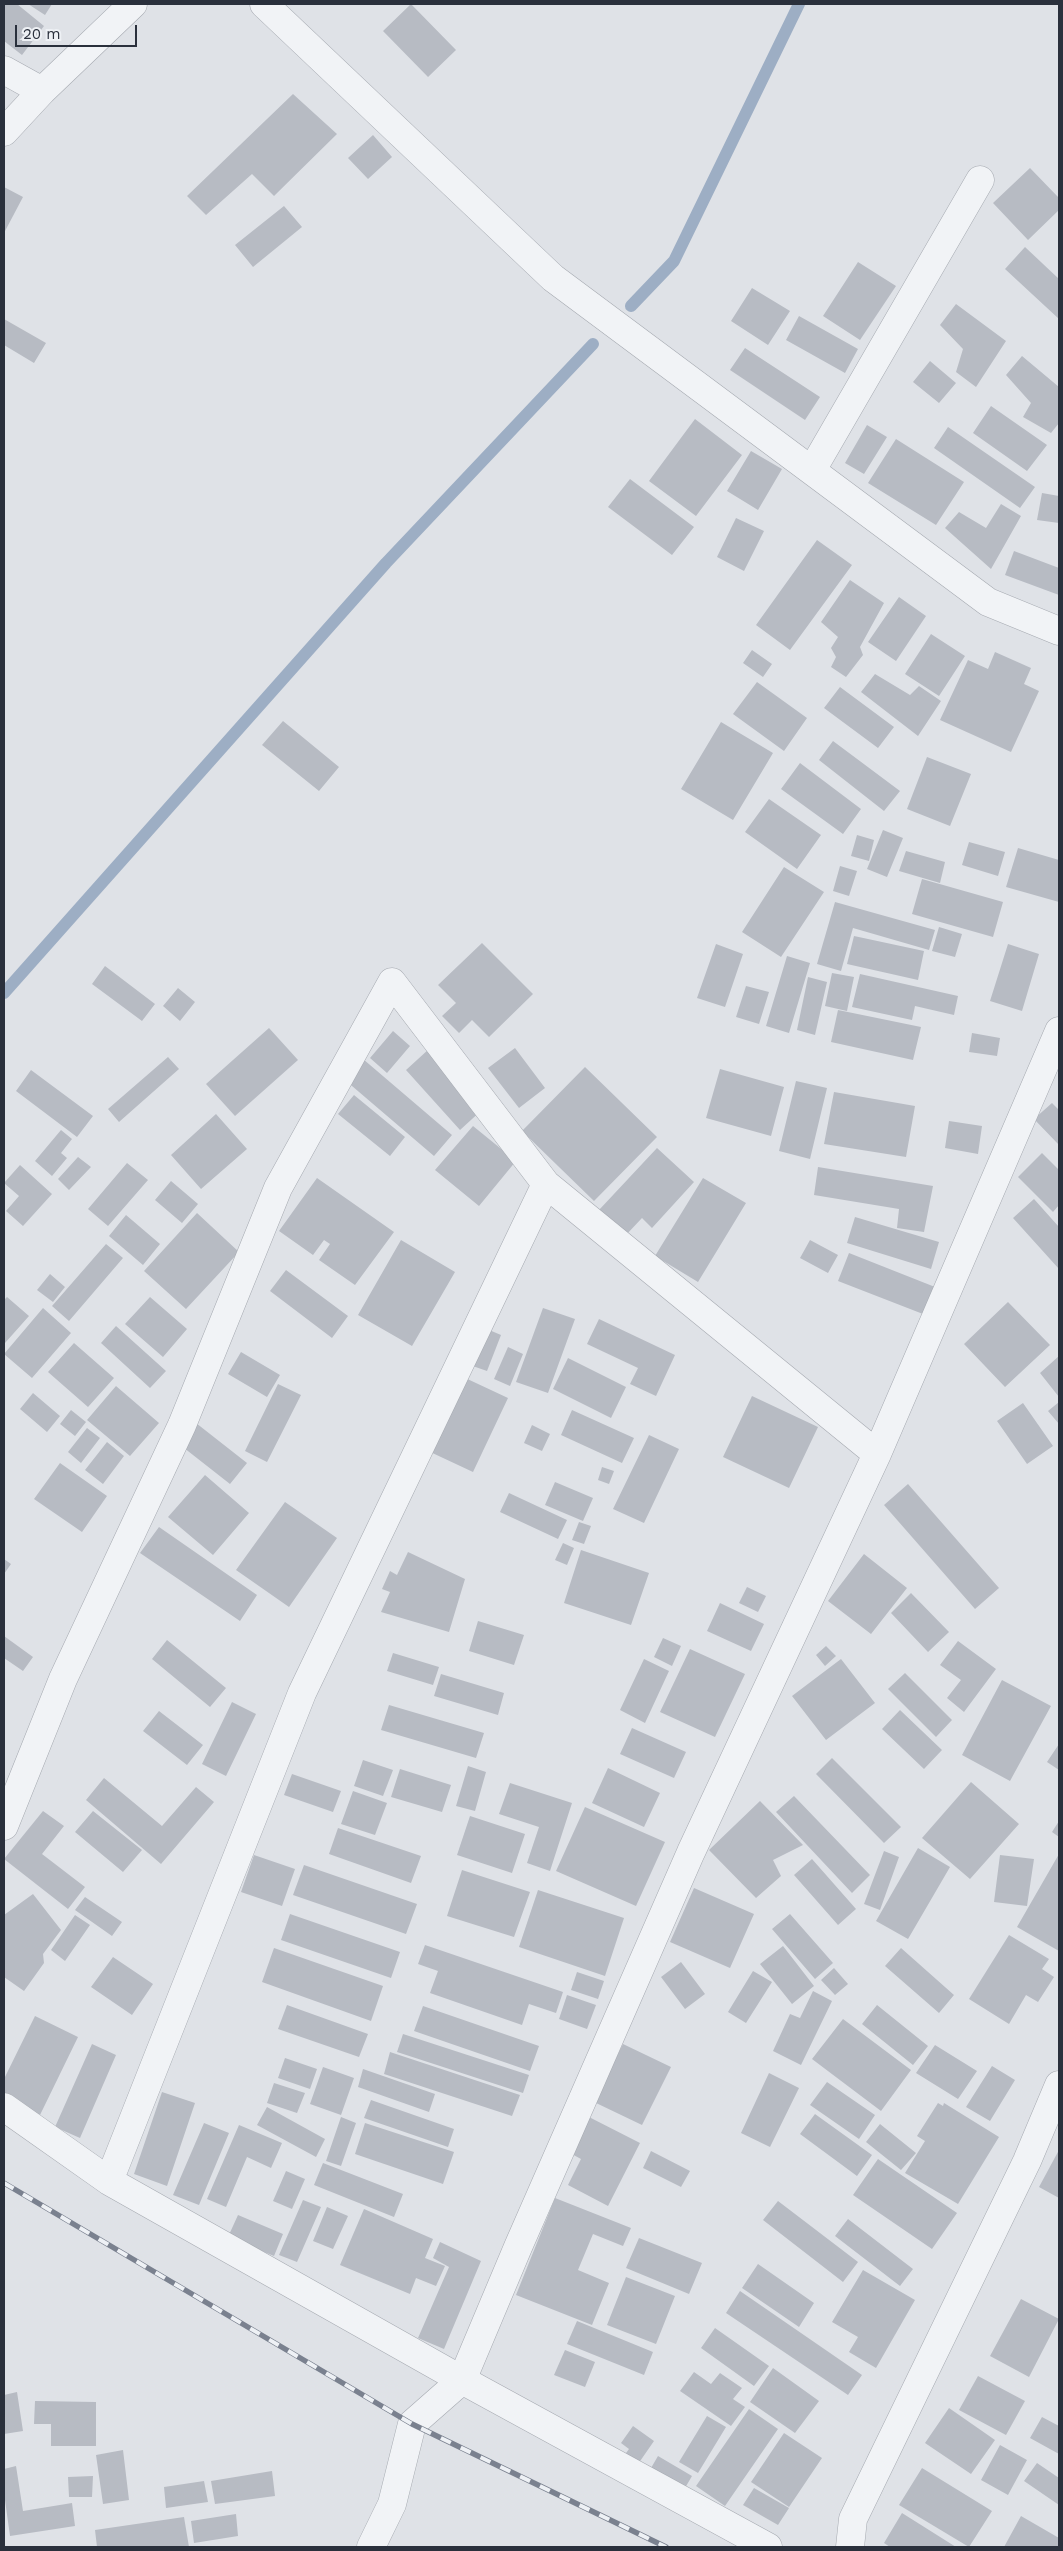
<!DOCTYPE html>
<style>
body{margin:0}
#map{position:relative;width:1063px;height:2551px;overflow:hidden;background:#dfe2e7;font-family:"Work Sans",sans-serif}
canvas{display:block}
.frame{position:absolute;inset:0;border:5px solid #2a303c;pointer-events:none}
.scale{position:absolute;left:15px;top:25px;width:122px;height:22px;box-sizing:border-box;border:2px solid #2a303c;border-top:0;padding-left:6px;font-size:15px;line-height:18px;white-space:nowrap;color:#2a303c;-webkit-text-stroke:4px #eef1f5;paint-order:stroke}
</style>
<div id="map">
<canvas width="1063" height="2551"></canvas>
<div class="frame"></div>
<div class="scale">20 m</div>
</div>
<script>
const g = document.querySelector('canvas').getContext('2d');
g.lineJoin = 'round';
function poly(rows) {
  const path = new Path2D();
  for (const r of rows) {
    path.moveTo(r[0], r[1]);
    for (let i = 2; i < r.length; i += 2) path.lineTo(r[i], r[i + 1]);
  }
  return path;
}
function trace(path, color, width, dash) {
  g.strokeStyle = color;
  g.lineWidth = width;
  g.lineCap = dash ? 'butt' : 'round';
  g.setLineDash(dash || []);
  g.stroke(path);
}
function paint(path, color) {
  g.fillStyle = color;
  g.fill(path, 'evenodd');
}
const stream = poly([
 [631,306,674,261,799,4],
 [4,993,386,563,593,344]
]);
const building = poly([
 [4,4,17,4,44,26,22,55,4,41],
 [28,4,52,4,45,15],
 [411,4,456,50,428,77,383,31],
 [293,94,337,134,274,196,252,174,206,215,187,196],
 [373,135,392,157,368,179,348,158],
 [1030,168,1059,198,1059,210,1028,240,993,203],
 [4,187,23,197,4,233],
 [284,206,302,227,253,267,235,245],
 [1025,247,1059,279,1059,319,1005,269],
 [858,262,896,286,860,340,823,316],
 [752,288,790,311,768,345,731,321],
 [956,304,1006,341,976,387,956,372,963,349,940,325],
 [799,316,858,349,845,373,786,340],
 [4,319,46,343,34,363,4,345],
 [745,348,820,397,805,420,730,370],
 [1022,356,1059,387,1059,423,1051,433,1023,417,1031,403,1006,375],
 [930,361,956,383,939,403,913,382],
 [991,406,1047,445,1027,471,973,433],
 [695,419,742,455,696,516,649,481],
 [867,425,887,437,864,474,845,463],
 [948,427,1035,487,1020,508,934,448],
 [896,439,964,482,936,525,868,483],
 [751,451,782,469,758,510,727,491],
 [630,479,694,527,672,555,608,507],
 [1042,493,1059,496,1059,523,1037,520],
 [1001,504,1021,516,991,569,945,528,959,512,986,528],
 [736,518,764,531,744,571,717,557],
 [817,540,852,565,790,650,756,625],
 [1014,551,1059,568,1059,595,1005,575],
 [850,580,884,603,860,647,863,655,846,677,831,667,836,657,831,648,838,637,821,622],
 [899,597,926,616,896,661,868,642],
 [931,634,965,656,939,696,905,674],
 [752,650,772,664,763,677,743,663],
 [995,652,1031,668,1024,684,1039,691,1011,752,940,720,968,660,988,669],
 [875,674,910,695,919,686,941,701,918,736,861,692],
 [757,682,807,718,784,751,733,714],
 [840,687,894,727,878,748,824,708],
 [283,721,339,767,319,791,262,745],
 [721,722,773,753,733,820,681,789],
 [833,741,900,791,884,811,819,760],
 [927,757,971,774,950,826,907,809],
 [800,763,861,809,843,834,781,789],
 [769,799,821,835,797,869,745,832],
 [883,830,903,838,887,877,867,869],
 [857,835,874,840,869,861,851,856],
 [969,842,1005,852,998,876,962,865],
 [1018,848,1059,860,1059,902,1006,887],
 [906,851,945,862,940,883,899,871],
 [840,866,857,871,849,896,833,891],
 [784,867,824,892,781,957,742,932],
 [922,879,1003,902,993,937,912,914],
 [835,902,935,930,929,950,853,928,841,971,817,964],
 [939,927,962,934,955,957,932,951],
 [854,936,924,951,918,980,847,964],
 [482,943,533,994,489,1037,472,1020,459,1033,442,1016,456,1003,438,985],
 [716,944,743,954,725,1007,697,998],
 [1008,944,1039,954,1022,1011,990,1001],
 [787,956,810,963,789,1033,766,1026],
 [105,966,155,1004,142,1021,92,984],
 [832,973,854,977,847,1011,825,1006],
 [860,974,958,996,954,1015,915,1006,912,1020,852,1007],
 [808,977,827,982,815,1035,797,1030],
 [746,986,769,992,759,1024,736,1017],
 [178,988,195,1002,180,1021,163,1006],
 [838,1010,921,1027,913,1060,831,1042],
 [269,1028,298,1060,235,1116,206,1084],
 [393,1031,410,1046,387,1073,370,1058],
 [972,1033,1000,1038,997,1056,969,1052],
 [515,1048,545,1088,519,1108,488,1068],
 [429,1049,483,1109,460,1130,406,1070],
 [168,1057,179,1069,119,1122,108,1109],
 [363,1059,452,1135,434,1156,345,1080],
 [585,1067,657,1137,594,1201,522,1131],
 [720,1069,784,1087,771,1136,706,1118],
 [31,1070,93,1116,77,1137,16,1091],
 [796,1081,827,1088,810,1159,779,1151],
 [834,1092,915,1106,906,1157,824,1144],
 [354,1095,405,1137,390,1156,338,1114],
 [1052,1103,1059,1110,1059,1145,1034,1119],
 [216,1114,247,1149,201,1189,171,1155],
 [949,1121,982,1126,978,1154,945,1148],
 [473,1126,516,1161,479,1206,435,1170],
 [61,1130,72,1139,61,1153,67,1158,52,1176,35,1161],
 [657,1148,694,1182,652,1228,642,1218,626,1235,599,1210],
 [1042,1153,1059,1170,1059,1205,1053,1212,1018,1177],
 [78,1157,91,1167,69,1190,58,1179],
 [127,1163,148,1180,108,1226,88,1209],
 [20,1165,52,1194,23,1226,6,1211,19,1196,4,1183],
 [818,1167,933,1186,924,1232,897,1228,899,1209,814,1195],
 [317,1178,394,1232,355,1285,319,1260,330,1244,324,1240,313,1255,279,1231],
 [703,1178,746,1203,698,1282,655,1256],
 [171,1181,198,1204,182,1223,155,1200],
 [1034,1199,1059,1227,1059,1269,1013,1218],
 [197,1213,239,1252,186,1309,144,1271],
 [126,1215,160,1244,143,1265,109,1236],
 [855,1217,939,1242,931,1269,847,1243],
 [401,1240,455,1272,412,1346,358,1315],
 [810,1240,838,1255,828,1273,800,1258],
 [106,1244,123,1258,69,1321,52,1306],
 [849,1253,935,1287,923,1314,838,1281],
 [286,1270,348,1316,332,1338,270,1291],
 [50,1274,65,1287,53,1302,37,1290],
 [7,1297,29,1316,5,1343,4,1300],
 [150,1297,187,1329,163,1357,125,1324],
 [1008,1302,1050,1345,1005,1387,964,1344],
 [43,1308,71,1333,32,1378,4,1354],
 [543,1308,575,1319,548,1393,516,1382],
 [599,1319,675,1355,656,1396,630,1384,638,1368,587,1344],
 [116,1326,166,1371,150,1388,101,1343],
 [482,1327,501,1335,487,1371,467,1364],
 [74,1343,114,1378,88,1407,48,1372],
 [508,1347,523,1354,510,1386,494,1379],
 [241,1352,280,1375,267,1397,228,1374],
 [1059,1356,1059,1397,1040,1373],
 [568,1358,626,1387,611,1418,553,1389],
 [461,1376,508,1398,473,1472,426,1450],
 [278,1384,301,1395,267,1462,245,1451],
 [116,1386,159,1423,130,1456,87,1420],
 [33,1393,60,1416,47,1432,20,1409],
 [752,1396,818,1427,789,1488,723,1457],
 [1059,1402,1059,1424,1048,1411],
 [1023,1403,1053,1446,1027,1464,997,1421],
 [71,1410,86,1422,75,1436,60,1424],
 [572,1410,634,1438,622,1463,561,1435],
 [196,1423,247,1463,230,1484,179,1444],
 [532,1425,550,1434,542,1451,524,1443],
 [87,1428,100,1438,81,1463,68,1452],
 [649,1435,679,1449,644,1523,613,1509],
 [107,1442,124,1456,103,1484,85,1470],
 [60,1463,107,1496,82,1532,34,1499],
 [602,1467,614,1471,609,1484,598,1480],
 [205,1475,249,1513,213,1555,168,1517],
 [555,1482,593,1498,583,1521,545,1505],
 [908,1484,999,1588,975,1609,884,1505],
 [509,1493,567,1520,558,1539,500,1512],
 [285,1502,337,1538,289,1607,236,1570],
 [579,1522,591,1526,584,1544,572,1540],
 [159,1527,257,1595,240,1621,140,1553],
 [563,1543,574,1548,567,1565,555,1560],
 [581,1550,649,1573,631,1625,564,1603],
 [408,1552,465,1579,449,1632,381,1612,390,1592,382,1589,390,1571,397,1575],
 [864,1554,907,1588,871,1634,828,1601],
 [4,1559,11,1564,4,1574],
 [747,1587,766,1596,758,1612,739,1603],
 [911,1593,949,1632,928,1652,891,1613],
 [720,1603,764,1624,751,1651,707,1631],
 [478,1621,524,1635,514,1665,469,1651],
 [4,1636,33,1657,23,1671,4,1658],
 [663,1638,681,1646,672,1666,654,1657],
 [167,1640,226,1688,210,1707,152,1659],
 [958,1641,996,1669,964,1712,947,1698,961,1680,940,1665],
 [826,1646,836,1656,825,1666,816,1655],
 [690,1649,745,1674,715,1737,660,1712],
 [393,1653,439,1667,433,1685,387,1671],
 [644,1659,669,1671,645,1723,620,1710],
 [841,1659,875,1703,826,1740,792,1696],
 [905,1673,952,1720,936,1737,888,1689],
 [441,1674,504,1693,498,1715,434,1696],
 [1002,1680,1051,1706,1010,1781,962,1755],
 [232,1702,256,1714,226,1776,202,1764],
 [389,1705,484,1733,476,1758,381,1730],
 [900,1710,942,1750,924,1769,882,1729],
 [159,1711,203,1745,187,1765,143,1731],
 [632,1728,686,1752,674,1778,620,1754],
 [1059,1744,1059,1770,1047,1762],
 [832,1758,901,1827,884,1843,816,1774],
 [363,1760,393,1770,383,1796,354,1786],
 [468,1766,486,1772,475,1811,456,1806],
 [608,1768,660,1793,644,1827,592,1803],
 [400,1769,451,1785,442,1812,391,1797],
 [292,1774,341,1791,333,1812,284,1795],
 [104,1778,162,1826,196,1787,214,1802,161,1864,86,1800],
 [971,1782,1019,1824,970,1879,922,1838],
 [510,1783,572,1803,550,1871,527,1863,539,1827,499,1814],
 [353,1791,387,1803,375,1835,341,1824],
 [794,1796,870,1875,852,1893,776,1812],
 [760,1801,803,1845,773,1860,781,1876,756,1898,709,1850],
 [585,1807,665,1842,636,1906,556,1871],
 [43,1811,64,1826,42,1854,85,1887,68,1909,4,1859],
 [93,1811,142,1850,123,1872,75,1832],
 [470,1816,525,1834,512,1873,457,1855],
 [1059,1821,1059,1837,1052,1832],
 [338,1828,421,1856,411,1883,329,1854],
 [918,1848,950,1867,908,1939,876,1921],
 [884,1851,899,1857,880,1910,864,1904],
 [1059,1854,1059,1951,1017,1927],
 [254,1855,295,1869,282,1906,241,1892],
 [1000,1855,1034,1859,1027,1906,994,1902],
 [812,1859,856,1909,838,1925,794,1875],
 [304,1865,417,1904,406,1934,293,1895],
 [462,1870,530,1892,514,1937,447,1916],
 [694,1888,754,1914,730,1968,670,1942],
 [538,1890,624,1918,605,1976,519,1947],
 [33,1894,61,1930,43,1954,44,1963,24,1991,4,1977,4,1915],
 [85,1897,122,1922,112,1936,75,1910],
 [290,1914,400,1952,391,1978,281,1940],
 [790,1914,833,1963,815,1979,772,1929],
 [75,1915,90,1925,65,1961,51,1950],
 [1009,1935,1049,1959,1042,1969,1054,1977,1038,2002,1026,1995,1009,2024,969,1999],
 [425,1945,563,1992,556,2013,529,2004,522,2025,430,1993,438,1971,418,1964],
 [783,1946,814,1986,792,2004,760,1964],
 [274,1948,383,1986,371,2021,262,1982],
 [901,1948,954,1995,939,2013,885,1966],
 [113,1957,153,1984,132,2015,91,1987],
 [681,1962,705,1994,685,2009,661,1977],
 [834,1968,848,1984,835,1995,821,1980],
 [753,1971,772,1982,746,2023,728,2012],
 [577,1972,604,1981,598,1999,571,1990],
 [813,1991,832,2001,801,2065,773,2051,790,2014,800,2018],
 [567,1995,596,2005,587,2029,559,2019],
 [287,2005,368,2034,359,2057,278,2029],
 [877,2005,928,2046,913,2065,862,2024],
 [423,2006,539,2046,530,2071,414,2031],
 [35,2016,78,2037,40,2115,4,2097,4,2079],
 [843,2019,911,2070,881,2111,812,2059],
 [403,2034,529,2075,523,2093,397,2052],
 [92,2044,116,2055,80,2138,55,2127],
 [623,2044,671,2067,642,2125,594,2102],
 [935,2045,977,2071,958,2099,916,2073],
 [390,2052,520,2095,512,2116,384,2074],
 [285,2058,317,2069,310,2089,278,2078],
 [992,2066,1015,2080,990,2121,966,2107],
 [323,2067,354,2078,341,2115,310,2104],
 [363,2069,435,2094,429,2112,358,2087],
 [769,2073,799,2088,770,2147,741,2133],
 [827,2082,875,2115,859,2139,810,2105],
 [274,2083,305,2093,297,2113,267,2103],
 [162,2092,195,2103,167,2186,134,2174],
 [371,2100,454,2129,448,2147,364,2118],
 [938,2103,943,2106,944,2103,999,2137,958,2204,905,2173,925,2141,917,2136],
 [267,2107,325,2139,316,2157,257,2125],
 [815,2114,872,2155,857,2176,800,2134],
 [587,2116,640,2143,608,2206,568,2185,581,2159,568,2152],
 [341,2117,356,2123,341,2166,326,2161],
 [204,2123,229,2133,199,2205,173,2195],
 [365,2123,454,2152,443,2184,355,2154],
 [880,2124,916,2153,901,2170,866,2142],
 [239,2125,282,2143,271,2168,247,2157,226,2207,207,2199],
 [1059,2150,1059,2198,1039,2187],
 [651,2151,690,2171,681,2187,643,2168],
 [878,2159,957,2213,932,2249,853,2195],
 [323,2163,403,2194,394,2217,314,2185],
 [286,2171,305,2179,292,2209,273,2201],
 [555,2198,631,2228,623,2246,593,2234,578,2270,609,2283,592,2325,516,2295],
 [303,2200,321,2207,297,2262,279,2255],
 [778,2201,858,2262,843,2282,763,2220],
 [327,2207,348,2216,333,2249,313,2241],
 [364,2209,433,2239,425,2258,445,2266,436,2286,416,2278,410,2294,340,2265],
 [238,2215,283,2234,274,2256,228,2237],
 [848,2219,913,2269,900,2286,835,2236],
 [639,2238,702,2263,689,2294,626,2268],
 [440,2242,481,2261,444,2349,418,2338,449,2267,433,2258],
 [758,2264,814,2303,799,2327,742,2288],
 [863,2270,915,2300,876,2368,849,2352,858,2337,832,2322],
 [626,2277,675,2296,656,2344,607,2325],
 [740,2291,862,2375,848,2395,726,2313],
 [1021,2299,1059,2319,1029,2377,990,2356],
 [577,2321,653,2352,644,2375,567,2344],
 [715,2328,769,2366,754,2386,701,2348],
 [565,2350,595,2362,585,2387,554,2375],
 [773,2368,819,2401,795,2433,750,2402],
 [694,2372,711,2384,720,2373,742,2388,733,2399,745,2407,731,2426,680,2391],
 [978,2376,1025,2401,1006,2435,959,2410],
 [17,2392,23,2431,4,2434,4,2395],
 [35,2401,96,2402,96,2446,51,2446,51,2424,34,2424],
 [949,2408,995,2440,971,2474,925,2443],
 [749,2409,778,2429,725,2506,696,2486],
 [707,2416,726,2427,698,2473,679,2462],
 [1042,2417,1059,2426,1059,2454,1030,2438],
 [633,2426,654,2441,636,2467,623,2457,629,2449,621,2443],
 [784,2433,822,2458,789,2507,751,2482],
 [1000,2445,1027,2460,1008,2495,981,2480],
 [123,2450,129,2500,103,2504,96,2455],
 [658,2456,692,2476,685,2488,651,2468],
 [1037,2463,1059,2478,1059,2505,1024,2481],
 [16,2466,23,2511,72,2503,75,2526,10,2536,4,2493,4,2469],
 [922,2468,992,2511,969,2547,899,2505],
 [272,2471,275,2496,215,2504,211,2481],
 [93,2476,92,2497,69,2497,68,2477],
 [204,2481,208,2502,166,2508,164,2487],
 [754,2488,789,2508,778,2525,743,2505],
 [902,2513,956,2547,890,2547,884,2543],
 [236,2514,238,2536,194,2543,191,2521],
 [1021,2516,1059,2538,1059,2547,1004,2547],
 [184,2517,189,2547,97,2547,95,2530]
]);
const minor = poly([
 [264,4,553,278,988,602,1059,631],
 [4,70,42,91],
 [4,132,42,91,133,4],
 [812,470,980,180],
 [4,1826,63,1679,182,1425,278,1188,392,982,546,1184,877,1454],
 [4,2107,109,2181,462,2380,768,2547],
 [109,2181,302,1693,546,1184],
 [371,2547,392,2504,412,2424,462,2380,518,2247,691,1852,877,1454,1059,1031]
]);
const tertiary = poly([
 [850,2547,853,2519,1027,2161,1059,2085]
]);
const rail = poly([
 [4,2183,412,2424,666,2547]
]);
trace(stream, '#9daec4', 12);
paint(building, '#b7bbc3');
trace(minor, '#a5a9b0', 29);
trace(tertiary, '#a5a9b0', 29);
trace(minor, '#f1f3f6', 28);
trace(tertiary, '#f1f3f6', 28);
trace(rail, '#7a818f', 5.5);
trace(rail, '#eef1f5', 4, [11]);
</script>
